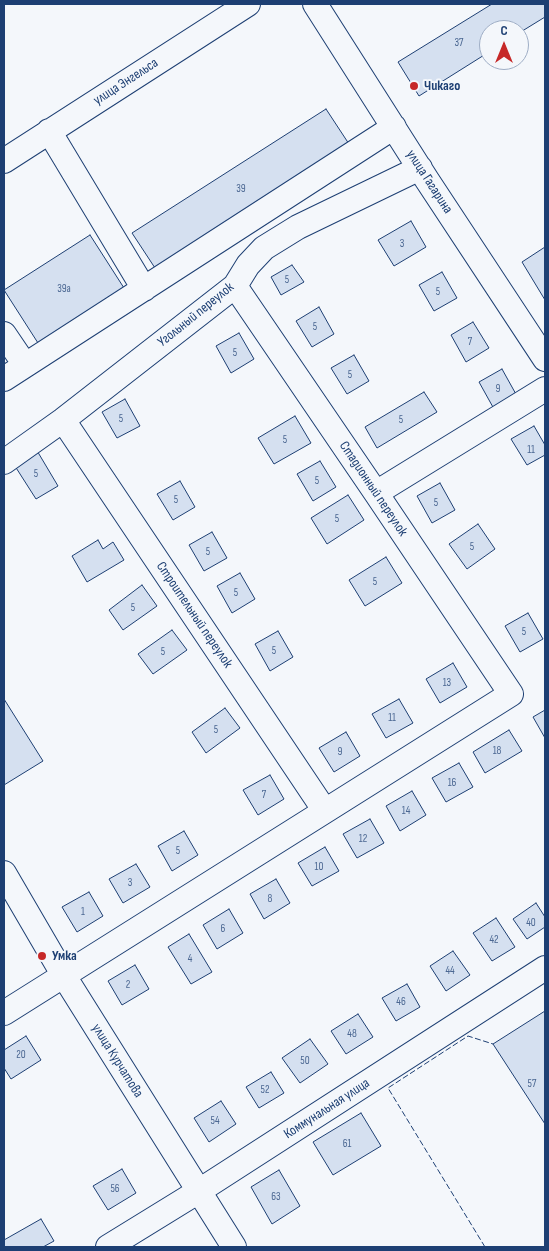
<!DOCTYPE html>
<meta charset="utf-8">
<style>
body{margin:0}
#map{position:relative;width:549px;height:1251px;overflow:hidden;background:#f4f7fb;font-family:"Sofia Sans Condensed",sans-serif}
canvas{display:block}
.frame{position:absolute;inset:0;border:5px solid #1d3f73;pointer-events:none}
.north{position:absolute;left:479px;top:20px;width:50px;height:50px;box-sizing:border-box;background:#f4f7fb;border:1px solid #9eadc5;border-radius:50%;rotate:0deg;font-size:14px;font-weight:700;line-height:20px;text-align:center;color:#1d3f73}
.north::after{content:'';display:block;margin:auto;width:18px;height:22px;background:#c62828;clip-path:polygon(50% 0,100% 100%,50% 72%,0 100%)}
</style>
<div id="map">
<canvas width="549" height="1251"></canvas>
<div class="frame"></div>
<div class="north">С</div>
</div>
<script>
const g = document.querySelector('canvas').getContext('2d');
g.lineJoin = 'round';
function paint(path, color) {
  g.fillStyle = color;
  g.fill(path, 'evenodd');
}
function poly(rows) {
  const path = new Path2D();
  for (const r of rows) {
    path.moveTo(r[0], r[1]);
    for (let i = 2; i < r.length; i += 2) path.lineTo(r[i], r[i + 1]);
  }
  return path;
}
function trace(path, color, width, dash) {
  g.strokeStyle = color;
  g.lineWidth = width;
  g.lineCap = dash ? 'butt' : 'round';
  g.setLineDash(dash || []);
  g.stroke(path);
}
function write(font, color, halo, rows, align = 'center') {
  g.font = font + ' "Sofia Sans Condensed",sans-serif';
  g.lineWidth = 4;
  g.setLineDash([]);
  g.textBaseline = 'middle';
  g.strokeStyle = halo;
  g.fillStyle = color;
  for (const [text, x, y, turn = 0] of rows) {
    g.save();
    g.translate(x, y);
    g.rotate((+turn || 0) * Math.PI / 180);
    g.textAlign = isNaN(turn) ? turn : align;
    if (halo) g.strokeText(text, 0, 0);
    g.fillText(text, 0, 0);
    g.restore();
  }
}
const building = poly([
 [492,4,545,4,545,17,519,33,519,30,489,30,489,52,419,96,398,62,492,4],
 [326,109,349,144,155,268,132,233,326,109],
 [411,221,426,247,394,266,378,240,411,221],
 [90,235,124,288,38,343,4,290,90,235],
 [545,247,545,300,522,262,545,247],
 [292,265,304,282,281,295,271,277,292,265],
 [442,272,457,298,434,311,419,285,442,272],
 [319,307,334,334,312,347,296,321,319,307],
 [473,322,489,348,466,362,451,335,473,322],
 [239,333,254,359,231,373,216,346,239,333],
 [354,355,369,381,347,394,331,368,354,355],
 [502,369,517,396,494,409,479,382,502,369],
 [424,392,437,412,377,448,365,427,424,392],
 [125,399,140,426,117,438,102,412,125,399],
 [295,416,311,443,274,464,258,438,295,416],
 [534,426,545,445,545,455,527,465,511,439,534,426],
 [36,449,58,486,36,499,13,463,36,449],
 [320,461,336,487,313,501,297,474,320,461],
 [180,481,195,507,173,520,157,494,180,481],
 [440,483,455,510,432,523,417,496,440,483],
 [348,495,364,520,327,544,311,518,348,495],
 [478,524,495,549,467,569,449,544,478,524],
 [212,532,227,558,204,571,189,545,212,532],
 [98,540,103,549,113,542,124,560,87,582,72,556,98,540],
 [386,557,402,583,365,606,349,580,386,557],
 [240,573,255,599,232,613,217,586,240,573],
 [142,585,157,606,123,630,109,610,142,585],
 [528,613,543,639,520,652,505,626,528,613],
 [172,630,187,650,153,674,138,654,172,630],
 [278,631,293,657,270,671,255,644,278,631],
 [453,663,467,687,440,703,426,679,453,663],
 [4,699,43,761,4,785,4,699],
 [399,699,413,723,386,738,372,714,399,699],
 [225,708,240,728,206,753,192,732,225,708],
 [545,710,545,738,533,717,545,710],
 [509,730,522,751,485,773,473,752,509,730],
 [346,732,360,756,334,772,319,748,346,732],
 [459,763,473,787,446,802,432,778,459,763],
 [270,775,284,799,258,815,243,790,270,775],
 [412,791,426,815,400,831,386,806,412,791],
 [370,819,384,843,357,858,343,834,370,819],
 [184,831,198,855,172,871,158,846,184,831],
 [325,847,339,871,312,886,298,863,325,847],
 [136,864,150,887,123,903,109,879,136,864],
 [276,879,290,903,264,919,250,894,276,879],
 [89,892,103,916,77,932,62,907,89,892],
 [536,903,545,917,545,927,527,939,513,919,536,903],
 [229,909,243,933,217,949,203,925,229,909],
 [496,918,515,947,492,961,473,933,496,918],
 [189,934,212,972,191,984,168,947,189,934],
 [453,951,470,975,446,991,430,966,453,951],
 [135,965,149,989,122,1005,108,981,135,965],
 [407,984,420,1007,396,1021,382,998,407,984],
 [545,1011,545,1124,493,1044,545,1011],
 [358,1014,373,1037,346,1054,331,1031,358,1014],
 [26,1036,41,1060,11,1079,4,1068,4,1050,26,1036],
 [310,1039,328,1064,300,1083,282,1058,310,1039],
 [271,1072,284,1093,259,1108,246,1087,271,1072],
 [221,1101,236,1124,209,1142,194,1118,221,1101],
 [361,1113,381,1146,333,1175,313,1142,361,1113],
 [122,1169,136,1193,108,1210,93,1186,122,1169],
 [279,1170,300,1206,272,1224,251,1187,279,1170],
 [41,1219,54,1241,43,1247,4,1247,4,1240,41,1219]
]);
const minor = poly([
 [315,4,427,180,545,359],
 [49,131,144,289],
 [4,161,248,4],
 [4,334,25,365],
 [4,379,394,127],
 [63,420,325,811],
 [4,462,63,420,235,286,248,265,264,248,298,227,420,168],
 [376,493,545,389],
 [4,873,64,976,234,1247],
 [4,1013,511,694,376,493,235,286],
 [108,1247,199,1191,545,968]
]);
const fence = poly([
 [485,1247,388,1088,468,1036,493,1044]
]);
const markers = [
 [414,86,5,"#c62828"],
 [42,956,5,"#c62828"]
];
const numberNames = [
 ["37",459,43],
 ["39",241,189],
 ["3",402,244],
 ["5",287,280],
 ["39а",64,289],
 ["5",438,292],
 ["5",315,327],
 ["7",470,342],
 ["5",235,353],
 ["5",350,375],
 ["9",498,389],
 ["5",121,419],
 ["5",401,420],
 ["5",285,440],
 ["11",531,450],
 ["5",36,474],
 ["5",317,481],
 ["5",176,500],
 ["5",436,503],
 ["5",337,519],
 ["5",472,547],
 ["5",208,552],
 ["5",375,582],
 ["5",236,593],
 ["5",133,608],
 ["5",524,632],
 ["5",274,651],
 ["5",163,652],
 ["13",447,683],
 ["11",392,718],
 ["5",216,730],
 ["18",497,751],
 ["9",340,752],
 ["16",452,783],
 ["7",264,795],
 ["14",406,811],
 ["12",363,839],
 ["5",178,851],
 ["10",319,867],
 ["3",130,883],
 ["8",270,899],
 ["1",83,912],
 ["40",531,923],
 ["6",223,929],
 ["42",494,940],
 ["4",190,959],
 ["44",450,971],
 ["2",128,985],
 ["46",401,1002],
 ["48",352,1034],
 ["20",21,1055],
 ["50",305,1061],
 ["57",532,1084],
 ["52",265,1090],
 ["54",215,1121],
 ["61",347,1144],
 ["56",115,1189],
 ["63",276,1197]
];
const streetNames = [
 ["улица Энгельса",126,82,-33],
 ["улица Гагарина",429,182,57],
 ["Угольный переулок",196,315,-39],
 ["Стадионный переулок",373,489,56],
 ["Строительный переулок",194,615,56],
 ["улица Курчатова",117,1061,58],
 ["Коммунальная улица",327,1109,-33]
];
const poiNames = [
 ["Чикаго",424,86],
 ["Умка",52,956]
];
paint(building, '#d5e0f0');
trace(building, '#1d3f73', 1);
trace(minor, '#1d3f73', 26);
trace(minor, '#f4f7fb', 24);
trace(fence, '#1d3f73', 1, [6, 2.5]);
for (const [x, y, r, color] of markers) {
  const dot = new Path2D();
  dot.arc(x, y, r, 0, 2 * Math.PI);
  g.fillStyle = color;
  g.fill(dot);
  trace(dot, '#f4f7fb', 2);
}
write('11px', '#4b6792', null, numberNames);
write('14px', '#1d3f73', '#f4f7fb', streetNames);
write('bold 14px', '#1d3f73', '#f4f7fb', poiNames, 'left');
</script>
